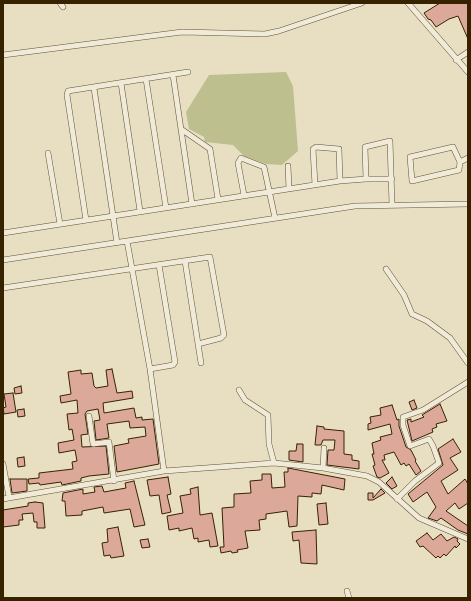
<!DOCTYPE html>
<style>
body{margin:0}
#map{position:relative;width:471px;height:601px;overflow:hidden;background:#e8dfc3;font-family:"EB Garamond",serif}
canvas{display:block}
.frame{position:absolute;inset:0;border:4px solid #372200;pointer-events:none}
</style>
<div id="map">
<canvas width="471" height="601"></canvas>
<div class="frame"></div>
</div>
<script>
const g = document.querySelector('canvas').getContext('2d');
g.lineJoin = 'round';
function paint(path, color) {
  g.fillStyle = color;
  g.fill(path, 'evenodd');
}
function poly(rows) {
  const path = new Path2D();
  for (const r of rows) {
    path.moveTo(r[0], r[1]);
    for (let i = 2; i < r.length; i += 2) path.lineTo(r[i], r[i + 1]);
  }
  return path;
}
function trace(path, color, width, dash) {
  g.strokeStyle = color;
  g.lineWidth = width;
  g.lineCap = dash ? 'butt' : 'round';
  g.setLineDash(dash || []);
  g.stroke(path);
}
const green = poly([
 [286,72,293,86,298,151,282,165,266,164,244,156,233,145,205,142,204,137,189,129,186,112,209,75]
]);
const building = poly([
 [440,3,468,3,468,39,458,16,449,19,436,27,431,20,428,19,424,13,440,3],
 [112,369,117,393,132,391,133,398,103,403,104,413,134,408,136,418,142,417,142,420,153,419,159,464,117,472,114,446,129,443,128,439,146,436,145,427,130,428,129,421,107,424,109,438,96,440,94,421,100,420,98,409,87,411,85,414,88,434,81,435,82,447,106,446,109,474,89,476,81,478,81,481,62,485,61,482,40,485,39,483,29,484,28,479,39,478,39,473,73,469,72,462,77,461,75,450,59,453,58,443,74,440,72,429,69,430,67,414,78,413,77,400,61,403,60,396,71,394,68,372,81,370,81,374,92,373,94,386,96,388,108,386,106,370,112,369],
 [21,386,22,393,15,394,14,388,21,386],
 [13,393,16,412,4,414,3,408,6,407,4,394,13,393],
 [414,400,417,408,412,410,409,402,414,400],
 [440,404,447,421,436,424,437,427,432,429,433,432,412,441,407,420,411,419,411,422,424,417,422,415,440,404],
 [392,405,397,420,399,419,399,426,406,447,411,450,416,460,415,461,421,471,416,475,409,464,406,466,404,463,401,465,394,452,384,455,385,460,382,460,389,473,380,478,377,477,373,466,375,465,372,454,374,454,372,443,381,440,380,437,392,434,390,424,368,430,368,424,371,423,370,417,381,415,380,408,392,405],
 [24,409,25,416,18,417,17,410,24,409],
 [317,426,324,427,324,429,344,431,344,454,352,455,352,460,359,461,359,469,327,465,328,450,334,450,335,440,323,440,321,445,315,445,317,426],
 [453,439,461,452,450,458,458,470,441,481,448,494,465,479,468,484,468,503,459,509,455,503,446,511,468,526,468,534,458,530,441,518,437,521,428,518,436,507,427,492,413,502,408,494,443,465,438,449,453,439],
 [297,444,303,444,303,462,289,460,289,451,296,451,297,444],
 [24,457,25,466,18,467,17,458,24,457],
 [288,468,345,479,344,490,322,485,321,494,312,493,312,497,298,496,297,526,289,527,287,511,266,514,266,519,259,520,260,530,245,531,248,548,237,550,238,552,232,553,231,551,221,553,220,547,224,547,222,508,234,507,234,494,251,493,250,481,262,480,262,474,271,474,272,488,285,487,284,472,288,472,288,468],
 [168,477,171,494,167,495,171,512,162,514,159,495,150,496,147,480,168,477],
 [392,477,397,486,392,489,386,483,392,477],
 [10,479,27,479,27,491,12,493,10,479],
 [134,481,145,525,134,527,130,509,104,513,103,507,82,511,82,515,66,516,65,501,62,501,63,493,83,489,83,494,95,492,94,487,102,486,104,492,126,488,125,483,134,481],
 [198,487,200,515,212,513,218,546,210,547,209,540,198,542,198,538,194,539,192,528,179,531,179,528,169,530,167,516,183,513,180,496,191,494,190,489,198,487],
 [381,489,385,493,373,500,368,500,368,493,373,493,373,498,381,489],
 [35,502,43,503,45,528,37,528,37,522,34,522,33,513,22,514,23,520,19,520,19,525,3,527,3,510,28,506,28,503,35,502],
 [326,503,328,524,319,525,317,504,326,503],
 [118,527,124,556,111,558,110,555,104,556,102,543,108,542,107,529,118,527],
 [316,530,317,564,301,563,299,540,293,541,292,532,316,530],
 [427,533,433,540,441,534,447,541,454,537,458,539,457,541,460,544,456,548,455,546,446,556,444,554,440,558,438,556,436,558,423,546,420,547,416,541,427,533],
 [148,539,150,547,142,548,140,540,148,539]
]);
const minor = poly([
 [60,3,63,7],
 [408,3,468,72],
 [3,55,182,32,265,34,279,31,362,3],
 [456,60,468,52],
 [173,75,192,204],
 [146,79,166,208],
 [121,83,140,211],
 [94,88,117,243],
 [181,129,210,149,218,199],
 [453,147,460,162,459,170,412,181,410,157,453,147],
 [48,153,60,224],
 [460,162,468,158],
 [288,166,289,189],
 [366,179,365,147,390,141,392,205],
 [315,185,313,149,316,147,339,149,340,181],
 [244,195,238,163,241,158,264,167,275,218],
 [86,220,67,95,68,91,188,72],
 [3,233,340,181,366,179,392,179],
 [127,241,150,369,164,471],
 [3,260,355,206,468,204],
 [185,261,201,363],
 [386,269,404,295,412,314,427,321,450,338,468,363],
 [3,288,210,257,224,335,221,338,198,344],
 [150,369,173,365,175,362,159,265],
 [239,390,245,400,268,415,269,444,274,463],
 [89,416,93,444,109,442,114,481],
 [3,464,9,497],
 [323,468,324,448],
 [3,499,164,471,274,463,323,468,367,476,379,482,419,518,468,539],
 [397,499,415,481,439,463,433,446,429,439,410,446,403,425,403,417,423,410,468,382],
 [347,591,349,598]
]);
paint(green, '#bebf8e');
paint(building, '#dba89a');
trace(building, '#372200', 1);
trace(minor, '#635131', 6);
trace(minor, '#f0ead8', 5);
</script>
